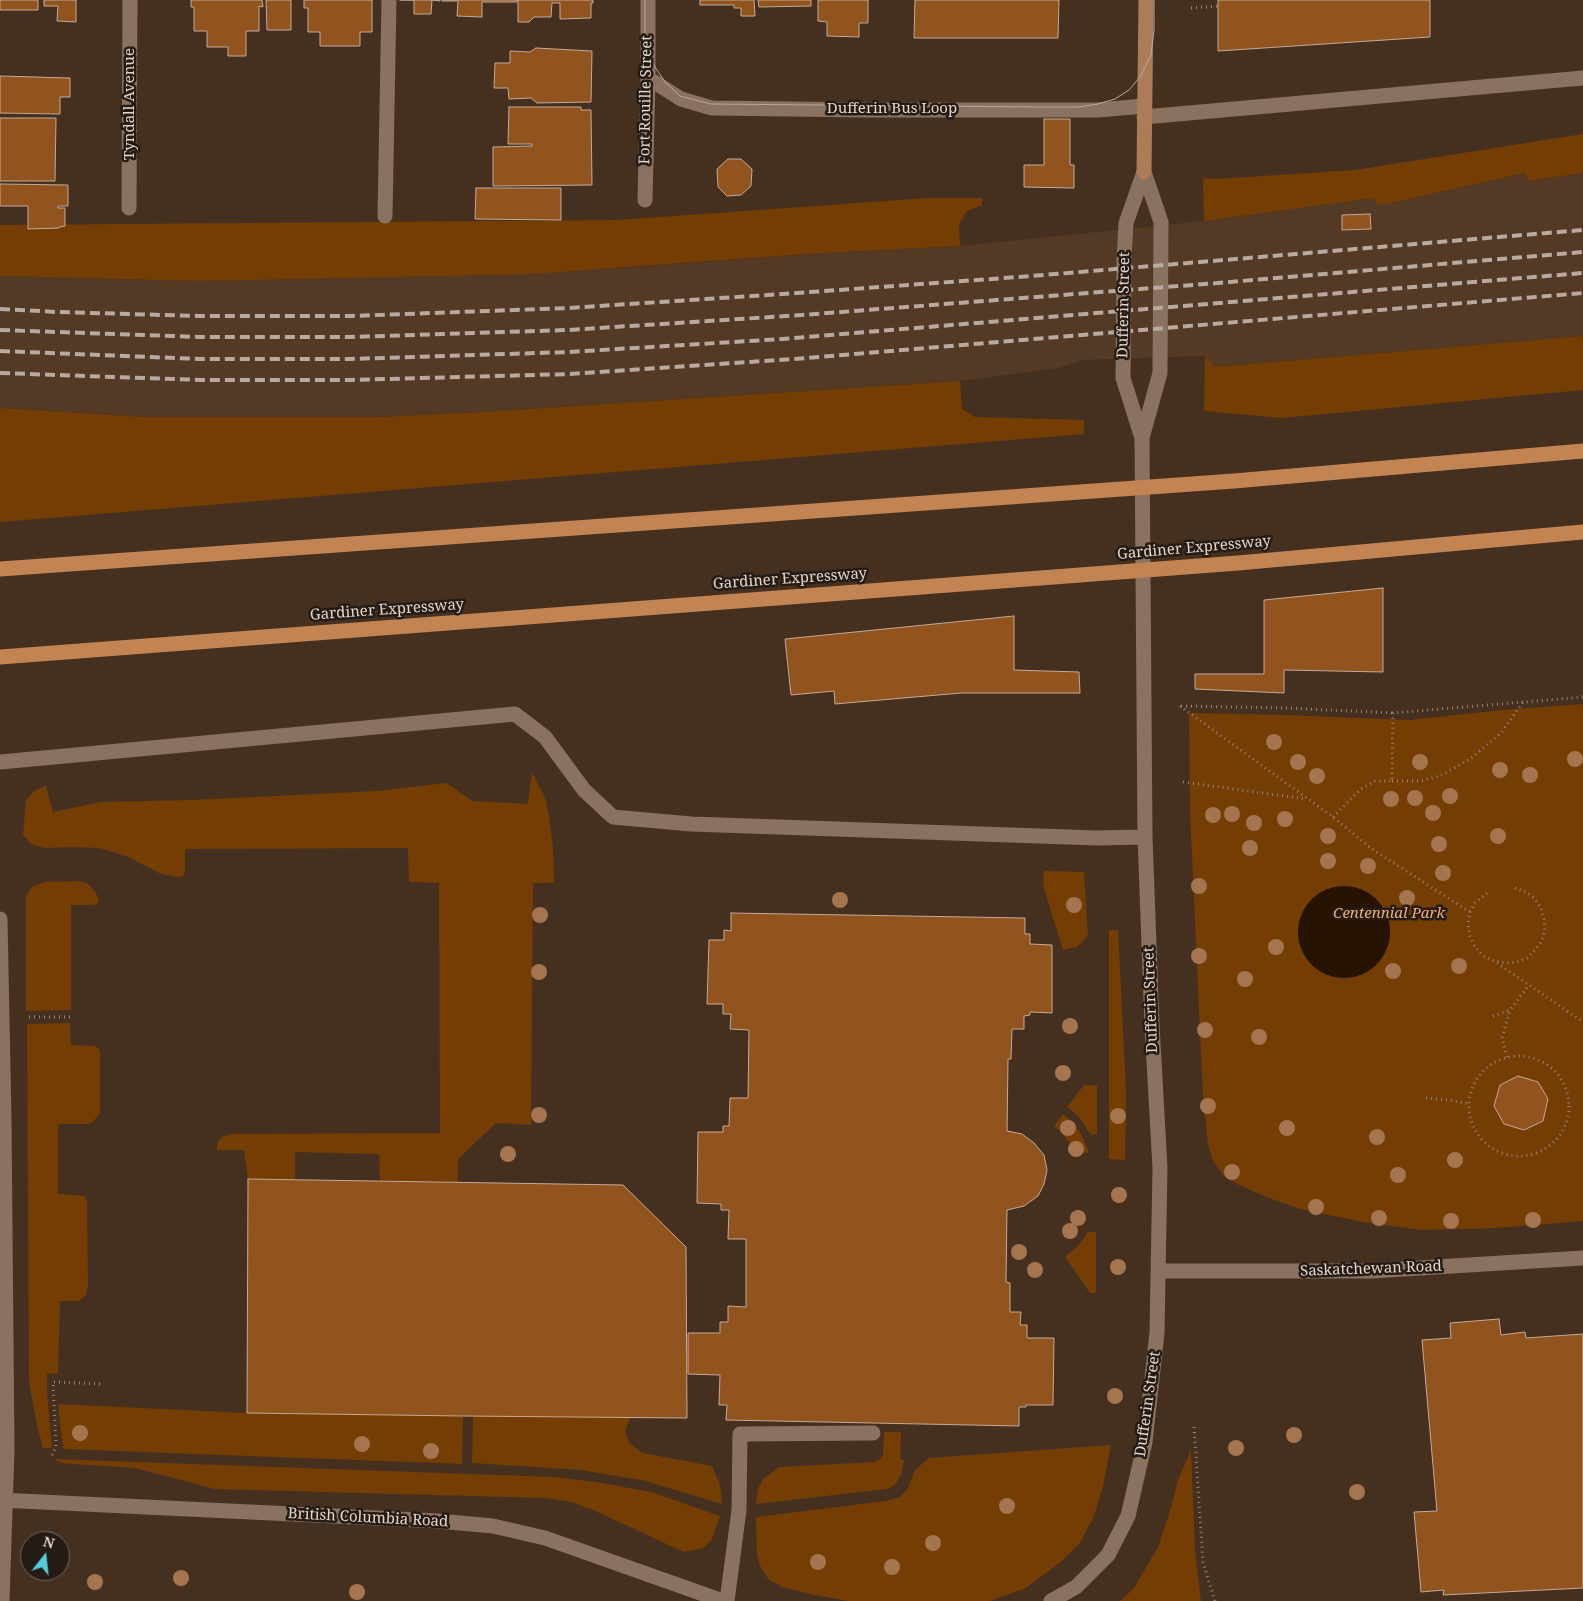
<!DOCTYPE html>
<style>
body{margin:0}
#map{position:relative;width:1583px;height:1601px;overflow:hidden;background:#453020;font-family:"Noto Serif",serif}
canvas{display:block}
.north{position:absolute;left:20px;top:1531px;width:50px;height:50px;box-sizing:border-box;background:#241b14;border:1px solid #70655d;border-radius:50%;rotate:16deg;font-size:14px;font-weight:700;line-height:20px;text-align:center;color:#e3d5cb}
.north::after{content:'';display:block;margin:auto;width:18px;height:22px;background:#53cbdb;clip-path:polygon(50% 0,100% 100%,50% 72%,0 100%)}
</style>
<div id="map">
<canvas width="1583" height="1601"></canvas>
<div class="north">N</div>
</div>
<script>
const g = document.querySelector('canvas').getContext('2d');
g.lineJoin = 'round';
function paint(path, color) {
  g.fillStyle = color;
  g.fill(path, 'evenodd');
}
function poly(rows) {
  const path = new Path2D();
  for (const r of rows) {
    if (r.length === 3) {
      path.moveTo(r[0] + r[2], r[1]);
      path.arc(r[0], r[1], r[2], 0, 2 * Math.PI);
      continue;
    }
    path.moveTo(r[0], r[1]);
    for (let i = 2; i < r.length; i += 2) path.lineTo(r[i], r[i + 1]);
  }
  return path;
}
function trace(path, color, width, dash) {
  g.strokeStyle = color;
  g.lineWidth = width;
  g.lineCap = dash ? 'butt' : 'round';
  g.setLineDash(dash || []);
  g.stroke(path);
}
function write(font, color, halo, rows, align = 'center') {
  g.font = font + ' "Noto Serif",serif';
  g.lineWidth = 5;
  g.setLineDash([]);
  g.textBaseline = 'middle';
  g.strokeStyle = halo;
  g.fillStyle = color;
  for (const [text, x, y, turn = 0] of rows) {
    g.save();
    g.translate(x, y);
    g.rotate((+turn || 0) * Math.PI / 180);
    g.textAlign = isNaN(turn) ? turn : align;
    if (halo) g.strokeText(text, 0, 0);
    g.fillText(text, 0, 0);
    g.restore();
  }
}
const built = poly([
 [1525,173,1528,181,1583,173,1583,336,1214,367,1205,356,1083,360,1058,368,960,381,483,412,379,417,144,417,0,408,0,276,199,281,622,268,805,254,960,246,1204,221,1374,198,1378,206]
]);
const green = poly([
 [1583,134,1583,173,1528,181,1525,173,1378,206,1374,198,1204,221,1203,178,1217,179,1355,170],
 [929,198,982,198,982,205,967,211,959,224,960,246,805,254,532,274,199,281,0,276,0,225,617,220],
 [1583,336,1583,390,1282,418,1204,411,1205,356,1214,367],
 [960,381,962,409,975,417,1084,420,1084,434,0,522,0,408,144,417,379,417,483,412],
 [1583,704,1583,1221,1496,1228,1421,1230,1363,1222,1300,1209,1269,1198,1239,1185,1224,1176,1213,1161,1208,1144,1203,1097,1190,811,1189,713,1285,715,1410,720,1501,710],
 [532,772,546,800,549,816,553,848,554,883,533,883,531,1125,496,1123,458,1159,458,1182,380,1181,379,1154,295,1152,295,1180,248,1179,244,1150,217,1150,217,1144,220,1139,224,1136,231,1134,440,1133,439,883,409,882,408,848,185,849,185,872,183,876,179,877,161,874,126,856,99,848,71,847,46,848,31,844,23,835,26,800,34,791,46,786,53,812,101,802,193,800,377,791,446,783,473,801,528,804],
 [1044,871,1084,872,1088,936,1077,947,1063,950,1043,885],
 [79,881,87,883,95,891,99,900,98,903,94,905,71,905,71,1010,26,1011,26,896,32,887,44,882],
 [1109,930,1118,930,1126,1091,1125,1160,1109,1159],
 [70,1023,71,1045,95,1046,99,1049,100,1053,100,1113,93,1122,87,1124,58,1124,58,1194,85,1196,87,1201,88,1286,86,1295,79,1301,60,1301,58,1373,47,1374,47,1392,52,1448,43,1448,37,1425,29,1382,27,1024],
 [1084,1085,1097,1085,1097,1134,1091,1135,1079,1117,1067,1107],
 [1063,1114,1074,1123,1082,1136,1089,1152,1074,1155,1071,1145,1063,1134,1054,1126],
 [1088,1232,1096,1232,1096,1293,1090,1293,1065,1257,1078,1246],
 [58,1404,247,1413,463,1416,462,1464,63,1449],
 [473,1416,631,1417,625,1430,629,1443,643,1453,712,1466,720,1485,722,1504,642,1480,580,1470,472,1463],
 [884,1432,901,1432,900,1459,904,1460,901,1475,895,1485,887,1489,756,1504,758,1489,763,1479,779,1467,875,1462,880,1459,883,1455],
 [1111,1445,1103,1486,1094,1516,1080,1543,1063,1560,1026,1588,990,1601,848,1601,810,1594,782,1587,769,1580,761,1568,757,1556,756,1517,885,1501,900,1497,908,1488,915,1470,929,1458],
 [1191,1450,1195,1550,1201,1601,1120,1601,1134,1588,1158,1547,1170,1511,1178,1480],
 [54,1459,553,1477,596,1482,651,1492,720,1516,711,1541,703,1548,684,1552,593,1510,571,1502,545,1498,215,1489,135,1468,72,1464,61,1463]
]);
const water = poly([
 [1344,932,46]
]);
const building = poly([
 [0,0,38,0,38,10,0,10,0,0],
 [44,0,76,0,76,22,57,21,58,6,44,6,44,0],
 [191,0,262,0,263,7,259,6,259,31,246,31,246,56,228,56,228,47,207,47,207,31,194,31,194,7,191,7,191,0],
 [266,0,291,0,291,30,267,30,266,0],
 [304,0,372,0,372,32,360,32,360,46,320,46,320,32,308,32,308,8,304,8,304,0],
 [400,0,440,0,440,1,432,0,431,14,414,14,414,0,400,0],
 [442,0,517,0,517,2,482,2,482,17,457,16,458,1,442,1,442,0],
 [518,0,593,0,593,3,591,3,591,18,560,19,560,3,552,3,551,17,534,17,529,22,518,22,518,0],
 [700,0,754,0,755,16,741,16,741,8,734,8,734,5,700,5,700,0],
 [758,0,811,0,811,6,759,7,758,0],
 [818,0,868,0,868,23,859,23,859,37,827,36,827,22,818,21,818,0],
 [915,0,1059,0,1058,38,914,38,915,0],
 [1218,0,1430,0,1430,37,1218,51,1218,0],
 [536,48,592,51,591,102,537,103,531,98,509,99,508,88,494,88,495,63,510,63,510,51,530,52,536,48],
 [0,76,70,78,70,97,60,97,60,114,0,113,0,76],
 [509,107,581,107,581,110,591,110,592,185,493,186,493,147,532,146,532,144,508,144,509,107],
 [0,118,56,118,55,181,0,181,0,118],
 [1044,119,1070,119,1070,165,1074,165,1074,188,1024,187,1024,165,1044,165,1044,119],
 [728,159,741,159,752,169,751,186,741,195,727,196,718,187,717,169,728,159],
 [0,184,68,185,68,206,58,206,58,208,65,208,65,226,59,227,59,228,28,229,28,206,0,206,0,184],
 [476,188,561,188,561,220,475,219,476,188],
 [1370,214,1371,229,1342,230,1342,215,1370,214],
 [1383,588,1383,672,1284,670,1284,693,1195,689,1195,674,1264,674,1264,600,1383,588],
 [1014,616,1014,670,1079,672,1080,693,961,693,835,704,834,691,791,695,785,639,1014,616],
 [731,913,1025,918,1025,934,1030,934,1030,944,1052,945,1052,1013,1030,1012,1030,1015,1024,1016,1024,1029,1012,1029,1011,1059,1008,1059,1007,1131,1022,1134,1034,1143,1044,1155,1047,1170,1044,1184,1038,1196,1024,1206,1007,1210,1006,1282,1010,1283,1010,1312,1021,1312,1020,1325,1027,1325,1027,1338,1054,1338,1053,1405,1026,1405,1026,1407,1019,1407,1019,1426,726,1420,727,1405,719,1405,720,1375,688,1374,688,1333,720,1333,720,1322,728,1322,728,1306,746,1307,746,1239,728,1239,729,1210,721,1210,721,1204,697,1203,698,1132,723,1132,723,1126,729,1126,730,1098,748,1098,749,1030,730,1029,731,1014,723,1014,723,1004,707,1004,709,940,724,940,724,930,731,931,731,913],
 [1518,1076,1538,1082,1548,1099,1543,1121,1524,1130,1504,1124,1494,1106,1500,1085,1518,1076],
 [248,1179,623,1185,686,1247,687,1418,463,1416,247,1413,248,1179],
 [1499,1319,1501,1335,1525,1332,1526,1338,1583,1334,1583,1588,1443,1595,1444,1590,1421,1592,1414,1512,1437,1511,1422,1340,1451,1338,1450,1323,1499,1319]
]);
const path = poly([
 [1191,8,1218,6],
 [1180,706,1333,817,1372,849,1470,912],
 [1181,706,1285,708,1393,713],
 [1392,781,1420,781,1440,776,1470,759,1501,733,1523,702],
 [1183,782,1306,799],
 [1333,817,1361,789,1375,781,1392,781,1393,713,1583,697],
 [1487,893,1475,903,1470,912,1468,924,1470,936,1475,947,1483,956,1494,961,1506,963,1517,962,1527,958,1535,950,1542,941,1545,930,1544,919,1541,908,1535,899,1526,892,1512,887],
 [1497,963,1583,1022],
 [1493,1016,1510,1010,1529,985],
 [29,1017,70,1017],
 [1519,1106,50],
 [1507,1057,1502,1038,1510,1010],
 [1426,1098,1450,1100,1469,1104],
 [1194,1427,1203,1562,1215,1601],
 [52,1455,56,1447,53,1382,101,1384]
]);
const minor = poly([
 [648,78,681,99,712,108,866,110,1098,110,1144,106],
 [1144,117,1583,78],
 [645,200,648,78,648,0],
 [129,208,130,0],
 [385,216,389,0],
 [1142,438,1123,378,1124,259,1126,223,1144,172],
 [0,762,515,714,545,737,584,790,613,817,691,824,1097,838,1145,837],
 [0,919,4,1120,7,1451,2,1601],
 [1159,1271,1371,1271,1583,1258],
 [0,1500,438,1521,493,1526,545,1538,723,1601],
 [727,1601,739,1510,740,1434,873,1433],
 [1051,1601,1076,1587,1108,1555,1128,1516,1145,1442,1157,1333,1160,1168,1152,1025,1145,837,1142,438,1160,373,1161,222,1144,172]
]);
const major = poly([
 [1144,172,1146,0]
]);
const highway = poly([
 [0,569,1234,481,1583,451],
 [0,657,1238,563,1583,532]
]);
const tram = poly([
 [645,0,645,32,650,56,655,67,665,82,680,96,711,104,1038,107,1079,107,1098,104,1115,99,1129,90,1140,77,1151,55,1154,30,1154,0]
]);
const rail = poly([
 [0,309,57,312,200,316,351,316,569,308,797,293,1032,276,1583,230],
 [0,330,200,337,350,337,568,330,802,315,1218,283,1583,252],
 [0,351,200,359,350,359,569,352,782,339,1583,273],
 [0,373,201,380,350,380,570,374,794,359,1583,293]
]);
const trees = [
 [1274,742],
 [1575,759],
 [1298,762],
 [1420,762],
 [1500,770],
 [1530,775],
 [1317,776],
 [1450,796],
 [1415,798],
 [1391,799],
 [1433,813],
 [1232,814],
 [1213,815],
 [1285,819],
 [1254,823],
 [1328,836],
 [1498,836],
 [1439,844],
 [1250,848],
 [1328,861],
 [1368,866],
 [1443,873],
 [1199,886],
 [1407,898],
 [840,900],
 [1074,905],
 [540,915],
 [1276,947],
 [1199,956],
 [1459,966],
 [1393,971],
 [539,972],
 [1245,979],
 [1070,1026],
 [1205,1030],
 [1259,1037],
 [1063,1073],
 [1208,1106],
 [539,1115],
 [1118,1116],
 [1068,1128],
 [1287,1128],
 [1377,1137],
 [1076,1149],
 [508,1154],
 [1455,1160],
 [1232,1172],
 [1398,1175],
 [1119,1195],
 [1316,1207],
 [1078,1218],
 [1379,1218],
 [1533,1220],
 [1451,1221],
 [1070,1231],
 [1019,1252],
 [1118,1267],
 [1035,1270],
 [1115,1396],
 [80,1433],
 [1294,1435],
 [362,1444],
 [1236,1448],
 [431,1451],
 [1357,1492],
 [1007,1506],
 [933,1543],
 [818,1562],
 [892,1567],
 [181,1578],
 [95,1582],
 [357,1592]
];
const streetNames = [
 ["Fort Rouille Street",646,100,-89],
 ["Tyndall Avenue",130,104,-90],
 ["Dufferin Bus Loop",892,109],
 ["Dufferin Street",1124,305,-89],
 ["Gardiner Expressway",1194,548,-5],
 ["Gardiner Expressway",790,579,-4],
 ["Gardiner Expressway",387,610,-4],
 ["Dufferin Street",1151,1000,-92],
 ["Saskatchewan Road",1371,1269,-2],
 ["Dufferin Street",1148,1404,-82],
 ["British Columbia Road",368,1518,3]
];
const parkNames = [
 ["Centennial Park",1389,914]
];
paint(built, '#543924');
paint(green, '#743d04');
paint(water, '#271304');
paint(building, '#92541e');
trace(building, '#c4aa97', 1);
trace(path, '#958376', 3, [1, 4]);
trace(minor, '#8a7160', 15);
trace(major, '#ac7c58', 15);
trace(highway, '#c28453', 15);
trace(tram, '#b9a99e', 1);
trace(rail, '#b9a99e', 4, [10, 5]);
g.fillStyle = '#a57550';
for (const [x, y] of trees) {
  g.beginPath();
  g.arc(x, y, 8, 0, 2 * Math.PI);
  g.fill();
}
write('15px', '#e3d5cb', '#241b14', streetNames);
write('italic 15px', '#f4ae78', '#241b14', parkNames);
</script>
